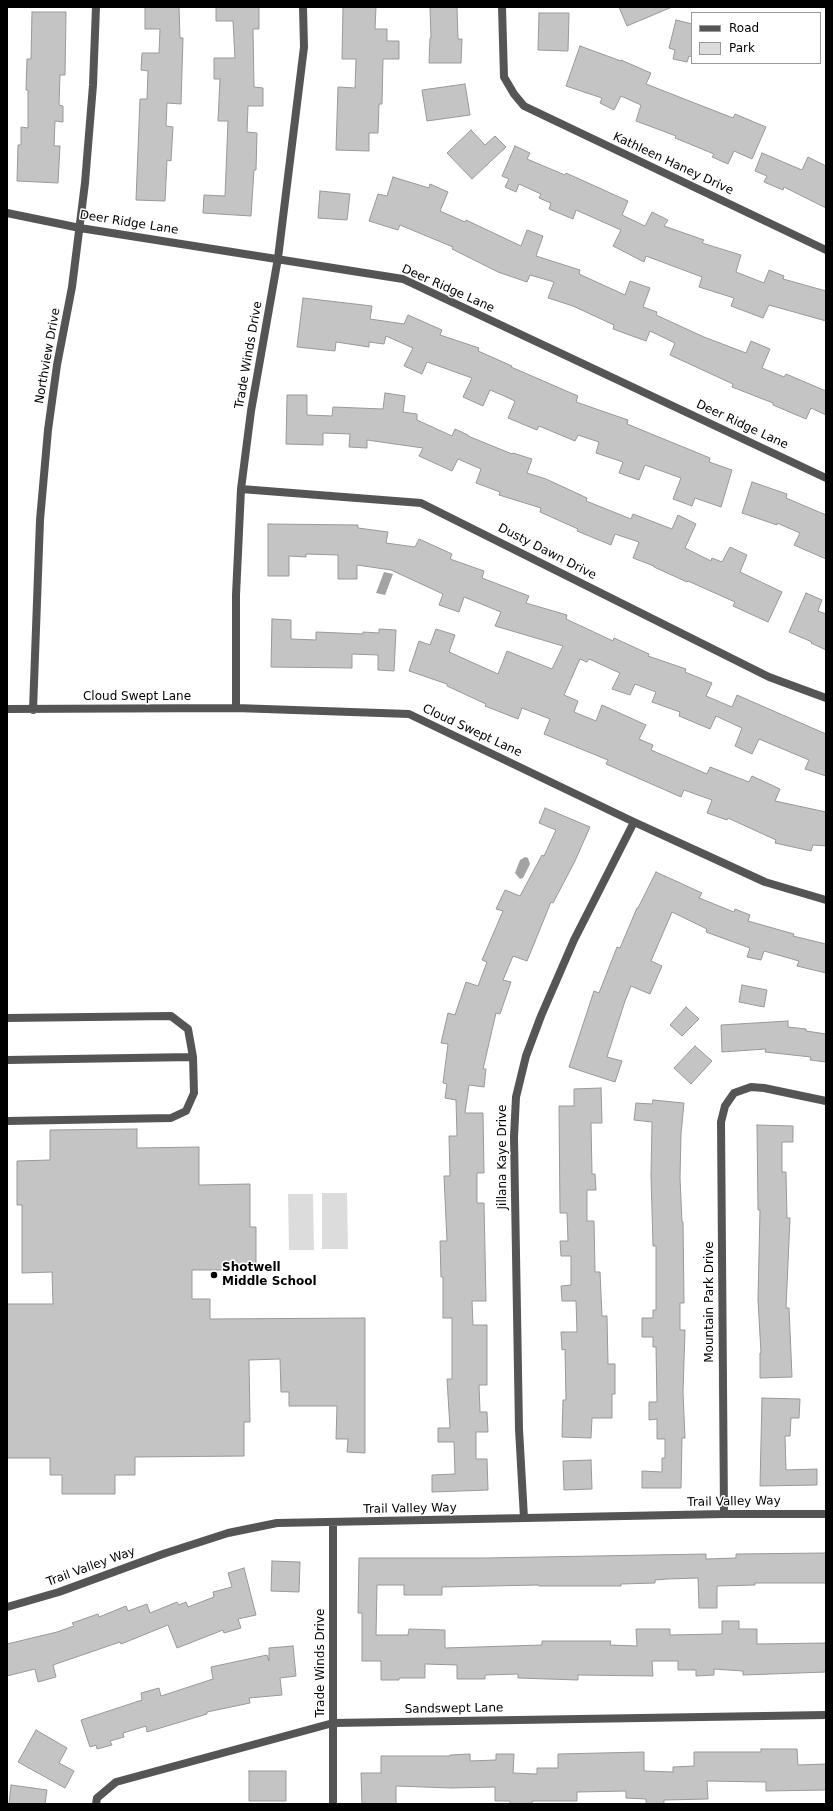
<!DOCTYPE html>
<style>
body{margin:0}
#map{position:relative;width:833px;height:1811px;overflow:hidden;background:#fff;font-family:"DejaVu Sans",sans-serif}
canvas{display:block}
.frame{position:absolute;inset:0;border:8px solid #000;pointer-events:none}
.legend{position:absolute;left:691px;top:12px;width:130px;height:52px;box-sizing:border-box;background:#fff;border:1px solid #999;margin:0;padding:5px 7px;list-style:none;font-size:12px;color:#000}
.legend li{display:flex;align-items:center;gap:8px;height:20px}
.legend b{width:20px;border:1px solid #999}
</style>
<div id="map">
<canvas width="833" height="1811"></canvas>
<div class="frame"></div>
<ul class="legend">
<li><b style="height:5px;background:#555"></b>Road</li>
<li><b style="height:11px;background:#dcdcdc"></b>Park</li>
</ul>
</div>
<script>
const g = document.querySelector('canvas').getContext('2d');
g.lineJoin = 'round';
function paint(path, color) {
  g.fillStyle = color;
  g.fill(path, 'evenodd');
}
function poly(rows) {
  const path = new Path2D();
  for (const r of rows) {
    path.moveTo(r[0], r[1]);
    for (let i = 2; i < r.length; i += 2) path.lineTo(r[i], r[i + 1]);
  }
  return path;
}
function trace(path, color, width, dash) {
  g.strokeStyle = color;
  g.lineWidth = width;
  g.lineCap = dash ? 'butt' : 'round';
  g.setLineDash(dash || []);
  g.stroke(path);
}
function write(font, color, halo, rows, align = 'center') {
  g.font = font + ' "DejaVu Sans",sans-serif';
  g.lineWidth = 3;
  g.setLineDash([]);
  g.textBaseline = 'middle';
  g.strokeStyle = halo;
  g.fillStyle = color;
  for (const [text, x, y, turn = 0] of rows) {
    g.save();
    g.translate(x, y);
    g.rotate((+turn || 0) * Math.PI / 180);
    g.textAlign = isNaN(turn) ? turn : align;
    if (halo) g.strokeText(text, 0, 0);
    g.fillText(text, 0, 0);
    g.restore();
  }
}
const green = poly([
 [322,1193,347,1193,348,1249,322,1249],
 [288,1194,313,1194,314,1250,289,1250]
]);
const water = poly([
 [384,572,393,574,385,595,376,593],
 [525,857,528,858,530,864,523,878,520,879,515,873,520,860]
]);
const building = poly([
 [145,7,179,7,180,38,183,38,181,104,167,103,166,126,173,127,171,161,167,160,165,201,136,200,140,99,147,99,148,71,141,70,142,53,159,53,160,29,145,29,145,7],
 [216,7,259,7,259,29,253,29,254,87,263,88,263,106,248,106,247,132,257,133,256,170,254,170,251,216,203,213,204,195,225,196,228,121,218,121,220,79,214,79,214,58,235,58,233,21,216,21,216,7],
 [343,7,376,7,375,29,387,29,387,41,399,41,399,59,383,59,382,104,379,104,378,133,369,133,369,151,336,150,338,87,355,88,356,59,342,59,343,7],
 [430,7,457,7,458,39,462,39,461,63,429,63,430,38,431,38,430,7],
 [619,7,672,7,627,26,619,7],
 [32,12,66,12,65,75,60,75,59,105,63,106,63,122,55,121,54,146,60,146,58,183,17,181,18,145,21,145,21,127,28,128,28,90,26,90,27,59,31,59,32,12],
 [539,13,569,13,568,51,538,50,539,13],
 [676,20,692,24,692,57,689,56,687,62,673,59,675,50,669,48,676,20],
 [580,46,621,61,621,60,651,73,646,84,733,118,735,114,766,127,752,159,734,151,728,164,712,157,714,154,675,138,676,136,636,121,641,105,621,96,614,110,600,103,602,98,566,86,580,46],
 [465,84,470,115,427,121,422,90,465,84],
 [471,130,485,145,495,136,506,147,472,179,447,153,471,130],
 [515,146,530,153,527,159,565,175,566,173,628,201,622,215,645,226,652,212,668,220,664,226,704,240,702,243,741,255,736,272,764,283,769,270,784,276,783,279,826,291,826,321,769,305,763,318,731,306,734,298,699,287,702,277,646,256,644,262,613,246,621,230,576,210,573,219,549,209,551,203,539,198,541,194,519,184,516,192,505,187,509,179,502,176,515,146],
 [762,153,802,170,808,157,826,166,826,208,784,187,783,190,764,182,767,176,755,171,762,153],
 [393,177,429,188,430,184,448,192,440,211,465,222,466,220,521,246,527,230,543,236,536,256,580,270,579,274,625,295,630,281,650,288,643,307,657,312,656,315,704,337,746,353,751,341,770,349,762,368,784,377,786,374,826,391,826,415,811,408,806,419,773,405,773,403,732,387,733,384,670,355,675,343,650,331,646,341,613,329,614,325,573,306,548,298,554,282,530,275,527,282,498,272,452,249,453,247,400,225,398,230,369,221,378,194,387,196,393,177],
 [320,191,350,194,347,220,318,218,320,191],
 [303,298,372,306,370,319,404,324,408,315,442,330,440,335,479,348,478,351,512,366,511,367,578,396,576,402,628,420,627,424,710,458,709,462,732,470,721,507,695,498,692,506,673,499,681,478,645,465,639,480,619,473,623,462,596,453,599,442,578,435,575,441,539,426,537,430,508,418,515,401,502,395,490,390,483,406,463,397,472,378,427,362,422,374,404,366,413,348,386,336,384,344,369,342,369,347,336,342,335,351,297,347,303,298],
 [385,393,405,396,403,412,417,414,417,420,452,436,455,429,468,435,468,436,512,454,513,453,532,459,527,473,546,479,587,498,586,501,631,519,633,514,672,529,678,515,696,524,685,548,711,561,712,558,722,562,730,547,747,555,740,572,782,592,768,622,733,606,735,602,688,581,687,582,654,567,654,566,633,558,639,542,615,534,611,545,577,531,578,529,540,512,541,508,499,495,500,492,476,483,481,469,458,459,452,471,419,456,423,448,367,440,367,448,349,447,350,434,323,433,323,445,286,444,287,395,307,395,307,415,332,416,333,407,383,409,385,393],
 [752,482,787,494,786,498,826,515,826,559,794,545,800,533,777,523,777,525,742,513,752,482],
 [268,524,358,525,358,528,388,532,386,543,415,547,419,539,452,554,450,559,484,571,482,578,529,596,526,603,567,615,566,619,613,641,614,638,649,654,648,656,686,669,685,672,712,683,706,696,732,707,737,695,826,734,826,776,805,769,809,760,759,739,752,754,735,746,742,728,716,716,710,729,679,716,680,712,652,702,656,692,635,684,630,695,612,689,620,673,589,659,587,662,580,659,564,695,578,701,574,712,596,721,602,705,646,725,639,739,653,745,651,750,707,774,710,767,749,782,752,776,780,789,775,801,826,812,826,846,813,845,811,851,775,843,776,840,728,818,727,820,707,813,712,800,684,790,681,797,606,764,608,760,544,734,550,719,522,708,518,719,485,706,486,704,447,686,447,684,409,671,419,641,430,645,436,629,455,635,449,652,498,674,507,651,552,669,563,646,495,626,501,612,464,597,459,612,439,605,443,594,391,570,357,565,357,579,338,579,338,555,306,554,306,557,289,556,289,576,268,576,268,524],
 [806,593,822,600,818,611,826,614,826,650,811,643,812,642,789,632,806,593],
 [272,619,291,620,291,639,316,640,316,632,363,634,363,632,379,633,379,629,396,630,394,671,378,670,378,655,352,654,352,668,271,667,272,619],
 [545,808,590,827,575,861,553,903,551,902,527,961,513,956,503,980,511,982,500,1014,496,1013,483,1069,486,1069,484,1087,469,1085,465,1113,483,1113,484,1173,477,1173,477,1203,484,1203,486,1301,472,1301,473,1325,487,1325,487,1385,479,1385,480,1412,487,1412,488,1432,476,1432,476,1459,487,1459,488,1490,432,1492,432,1475,455,1474,454,1442,438,1442,438,1428,450,1428,447,1379,452,1379,452,1318,443,1318,443,1277,441,1277,440,1241,447,1241,444,1176,450,1176,449,1136,457,1136,456,1100,445,1098,447,1084,443,1083,448,1044,441,1043,448,1013,455,1015,466,982,478,986,487,962,482,960,503,911,496,909,505,890,520,896,542,855,544,856,556,830,539,823,545,808],
 [656,872,702,893,699,898,734,912,735,909,750,915,748,921,794,934,793,936,826,944,826,973,797,966,799,961,764,951,761,960,747,957,750,948,706,932,707,929,672,912,651,961,662,966,650,994,631,986,625,1001,607,1057,622,1061,615,1082,569,1067,594,991,599,993,617,947,620,948,637,908,638,908,656,872],
 [742,985,767,990,764,1007,739,1002,742,985],
 [686,1007,699,1019,682,1036,670,1025,686,1007],
 [788,1021,788,1027,806,1029,806,1031,826,1034,826,1062,810,1060,811,1057,765,1052,766,1049,722,1052,721,1025,788,1021],
 [695,1046,712,1061,691,1084,674,1068,695,1046],
 [601,1088,602,1123,591,1123,592,1174,595,1174,596,1190,587,1190,587,1221,594,1221,595,1272,600,1272,602,1316,607,1316,608,1364,615,1364,615,1394,612,1394,612,1418,592,1418,591,1438,562,1437,563,1400,566,1400,565,1349,562,1350,561,1332,577,1332,576,1301,562,1301,561,1286,571,1285,571,1256,561,1256,560,1241,568,1241,567,1213,560,1213,559,1106,574,1106,574,1089,601,1088],
 [653,1100,684,1103,681,1134,680,1178,682,1222,683,1222,684,1303,680,1303,680,1330,685,1330,683,1392,685,1438,682,1438,681,1488,642,1488,642,1471,662,1472,662,1458,665,1458,665,1439,657,1439,657,1419,649,1420,649,1402,657,1402,656,1347,653,1347,653,1337,642,1337,642,1318,653,1318,653,1310,656,1310,656,1246,653,1246,651,1175,652,1122,634,1120,636,1103,652,1104,653,1100],
 [757,1125,793,1126,793,1142,782,1142,782,1172,786,1172,787,1218,790,1218,786,1308,789,1308,792,1377,760,1378,760,1353,761,1353,758,1300,760,1210,758,1210,757,1125],
 [137,1129,137,1148,199,1147,199,1185,250,1184,250,1227,256,1227,256,1270,192,1270,192,1299,210,1299,210,1319,365,1318,365,1453,347,1452,348,1439,336,1439,337,1406,289,1406,289,1392,281,1392,280,1359,249,1360,250,1422,244,1422,244,1456,135,1457,135,1475,115,1475,115,1494,62,1494,62,1475,50,1475,50,1458,7,1458,7,1304,53,1304,52,1272,22,1273,22,1205,17,1205,17,1161,50,1160,50,1130,137,1129],
 [762,1398,800,1399,799,1418,791,1418,790,1436,785,1436,786,1470,817,1469,817,1485,760,1486,762,1398],
 [591,1460,592,1489,564,1490,563,1461,591,1460],
 [826,1553,826,1583,755,1583,755,1585,717,1586,717,1608,699,1608,698,1578,667,1579,655,1580,655,1583,621,1584,621,1586,539,1586,539,1585,442,1587,442,1595,404,1595,404,1585,377,1585,376,1635,408,1635,409,1629,445,1630,445,1648,542,1645,542,1641,611,1641,610,1645,637,1646,636,1629,670,1629,670,1635,722,1634,722,1621,739,1621,739,1629,757,1629,757,1644,826,1643,826,1672,743,1675,743,1671,714,1669,714,1675,696,1676,696,1670,678,1670,678,1661,652,1661,653,1676,578,1675,578,1680,518,1678,518,1674,485,1675,485,1679,457,1679,457,1665,425,1664,425,1678,399,1678,399,1680,381,1680,381,1661,362,1661,362,1613,358,1613,359,1558,485,1558,706,1554,706,1559,736,1558,736,1554,826,1553],
 [272,1561,300,1562,299,1592,271,1591,272,1561],
 [244,1568,256,1615,238,1619,241,1628,224,1633,223,1630,177,1648,168,1625,121,1644,120,1642,53,1665,56,1677,38,1682,35,1669,7,1676,7,1644,57,1632,74,1626,72,1623,98,1614,99,1617,126,1606,128,1611,147,1604,150,1613,177,1602,179,1605,186,1602,188,1607,214,1597,213,1592,232,1587,228,1573,244,1568],
 [293,1646,296,1676,280,1678,282,1695,249,1698,250,1703,207,1712,207,1714,147,1732,146,1726,123,1733,124,1737,110,1741,112,1745,97,1749,96,1745,90,1747,81,1720,142,1700,141,1693,159,1688,161,1696,213,1679,211,1667,267,1655,269,1661,269,1648,293,1646],
 [36,1730,67,1748,59,1763,74,1771,65,1788,18,1762,36,1730],
 [761,1749,797,1749,798,1765,826,1764,826,1790,766,1791,766,1782,707,1781,708,1799,664,1800,664,1804,646,1804,646,1799,626,1798,626,1791,577,1792,577,1801,532,1801,532,1804,510,1804,510,1801,495,1801,495,1787,451,1788,396,1786,396,1804,362,1804,361,1773,381,1773,381,1756,450,1756,450,1755,470,1754,470,1761,496,1760,496,1754,514,1754,513,1773,537,1774,537,1768,558,1768,558,1754,644,1752,644,1771,673,1772,673,1767,694,1766,694,1752,761,1752,761,1749],
 [249,1771,286,1771,286,1801,249,1801,249,1771],
 [11,1785,47,1790,45,1804,9,1804,11,1785]
]);
const service = poly([
 [7,1018,171,1016,188,1029,193,1057,194,1093,186,1111,171,1118,7,1121],
 [7,1060,193,1057]
]);
const minor = poly([
 [502,7,504,77,514,94,524,106,826,250],
 [7,213,80,228,403,279,826,478],
 [241,489,421,503,769,677,826,698],
 [236,708,236,595,241,489,251,411,278,258,304,47,303,7],
 [7,709,236,708,409,714,634,822,765,882,826,900],
 [33,710,40,520,48,430,57,365,72,287,85,183,93,85,96,7],
 [724,1514,721,1122,725,1106,734,1093,751,1087,764,1088,826,1101],
 [524,1518,519,1429,514,1137,516,1097,526,1056,541,1016,574,940,634,822],
 [7,1607,59,1592,163,1554,228,1533,277,1523,724,1514,826,1514],
 [96,1804,97,1798,116,1782,333,1723,826,1715],
 [333,1804,333,1523]
]);
const markers = [
 [214,1275,4,"#000"]
];
const streetNames = [
 ["Kathleen Haney Drive",673,164,25],
 ["Deer Ridge Lane",129,223,9],
 ["Deer Ridge Lane",448,289,24],
 ["Trade Winds Drive",249,355,-80],
 ["Northview Drive",48,356,-80],
 ["Deer Ridge Lane",742,425,25],
 ["Dusty Dawn Drive",547,552,27],
 ["Cloud Swept Lane",137,697],
 ["Cloud Swept Lane",472,731,25],
 ["Jillana Kaye Drive",503,1157,-90],
 ["Mountain Park Drive",710,1302,-90],
 ["Trail Valley Way",734,1502,-1],
 ["Trail Valley Way",410,1509,-1],
 ["Trail Valley Way",91,1567,-20],
 ["Trade Winds Drive",321,1663,-90],
 ["Sandswept Lane",454,1709,-1]
];
const poiNames = [
 ["Shotwell",222,1268],
 ["Middle School",222,1282]
];
paint(green, '#dcdcdc');
paint(water, '#a3a3a3');
paint(building, '#c4c4c4');
trace(building, '#999', 1);
trace(service, '#555', 8);
trace(minor, '#555', 8);
for (const [x, y, r, color] of markers) {
  const dot = new Path2D();
  dot.arc(x, y, r, 0, 2 * Math.PI);
  g.fillStyle = color;
  g.fill(dot);
  trace(dot, '#fff', 1.5);
}
write('12px', '#000', '#fff', streetNames);
write('bold 12px', '#000', '#fff', poiNames, 'left');
</script>
